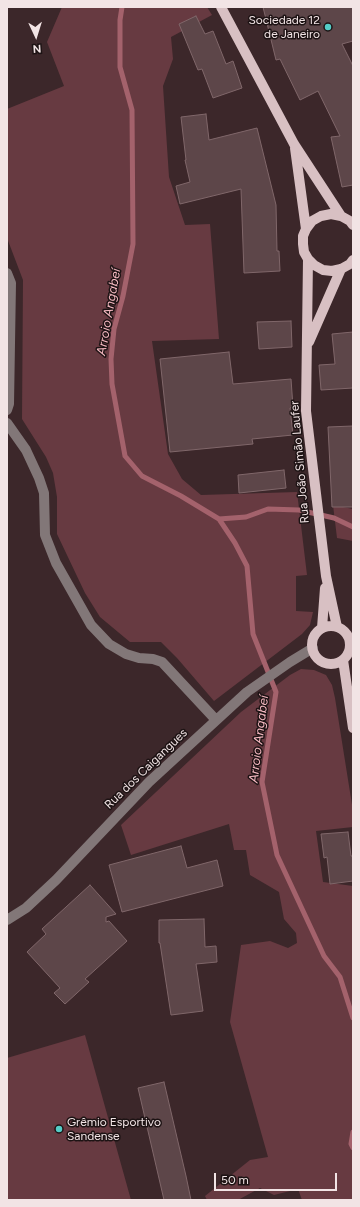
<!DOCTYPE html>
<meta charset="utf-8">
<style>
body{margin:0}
#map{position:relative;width:360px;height:1207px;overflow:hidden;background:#3c272a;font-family:Figtree,sans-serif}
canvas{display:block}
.frame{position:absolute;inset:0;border:8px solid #f2e4e5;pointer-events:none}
.north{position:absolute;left:16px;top:16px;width:40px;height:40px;-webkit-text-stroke:3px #1d1314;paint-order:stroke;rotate:176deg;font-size:11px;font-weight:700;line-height:16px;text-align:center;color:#f2e4e5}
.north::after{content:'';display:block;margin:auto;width:14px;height:18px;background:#f2e4e5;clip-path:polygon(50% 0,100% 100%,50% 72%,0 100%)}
.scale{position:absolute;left:214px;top:1173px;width:123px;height:18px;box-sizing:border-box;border:2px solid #f2e4e5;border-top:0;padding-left:5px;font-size:12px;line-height:14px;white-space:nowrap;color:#f2e4e5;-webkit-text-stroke:3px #1d1314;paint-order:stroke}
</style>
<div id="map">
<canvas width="360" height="1207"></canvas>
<div class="frame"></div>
<div class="north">N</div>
<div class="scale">50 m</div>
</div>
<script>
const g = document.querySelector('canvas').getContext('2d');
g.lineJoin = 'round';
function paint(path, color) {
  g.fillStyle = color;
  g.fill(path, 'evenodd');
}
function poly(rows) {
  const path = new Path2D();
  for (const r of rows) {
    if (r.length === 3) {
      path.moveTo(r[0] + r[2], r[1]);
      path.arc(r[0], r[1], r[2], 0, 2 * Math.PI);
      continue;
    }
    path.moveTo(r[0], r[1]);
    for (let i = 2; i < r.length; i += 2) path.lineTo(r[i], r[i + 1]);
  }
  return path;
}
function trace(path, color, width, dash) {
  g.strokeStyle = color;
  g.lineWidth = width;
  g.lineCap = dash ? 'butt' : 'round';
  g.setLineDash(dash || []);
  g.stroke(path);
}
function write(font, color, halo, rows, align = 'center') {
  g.font = font + ' Figtree,sans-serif';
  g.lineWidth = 3;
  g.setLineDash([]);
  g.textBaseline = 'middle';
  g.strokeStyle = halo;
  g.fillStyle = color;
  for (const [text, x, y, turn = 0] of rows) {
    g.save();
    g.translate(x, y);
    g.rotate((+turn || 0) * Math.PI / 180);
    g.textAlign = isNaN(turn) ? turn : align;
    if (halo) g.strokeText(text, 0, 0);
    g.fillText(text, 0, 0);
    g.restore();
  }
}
const green = poly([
 [62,7,207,7,212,15,171,37,173,59,163,86,169,177,185,225,210,224,219,339,152,341,168,454,182,479,201,495,297,492,307,575,296,576,296,611,313,612,310,625,302,634,214,701,177,658,161,642,130,642,100,617,85,593,57,534,57,497,53,473,46,457,22,419,23,280,7,238,7,109,64,86,47,42],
 [333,505,353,509,353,541,337,538],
 [301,669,314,670,326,675,332,685,335,698,353,811,353,827,316,831,323,882,353,886,353,1200,302,1200,298,1189,274,1195,260,1188,238,1200,207,1200,205,1196,250,1160,268,1157,230,1022,241,945,270,941,288,948,297,943,296,933,284,919,279,892,250,875,246,850,234,850,229,824,131,855,121,825,241,712,290,675],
 [85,1035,131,1200,7,1200,7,1058]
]);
const stream = poly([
 [122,7,120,20,120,67,132,110,133,244,123,296,114,329,111,359,112,384,125,456,142,476,181,496,219,519,235,543,247,566,253,634,276,692,262,782,277,855,324,956,340,977,353,1018],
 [219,519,246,517,268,509,299,510,334,518,353,527],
 [353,1132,351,1144,353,1148]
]);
const building = poly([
 [263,7,353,7,353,41,342,44,353,66,353,185,342,187,331,137,340,136,318,91,300,100,280,59,276,60,263,7],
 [196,16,205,34,213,31,226,64,233,61,242,88,213,98,202,69,198,70,179,24,196,16],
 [206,114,209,140,257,128,276,205,277,251,279,251,280,271,244,273,241,189,180,204,176,186,190,182,185,160,186,160,181,117,206,114],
 [291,321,292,347,259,349,257,322,291,321],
 [353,332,353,388,321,390,319,365,335,364,332,334,353,332],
 [229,352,233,384,291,379,293,407,290,408,293,435,252,439,253,444,170,452,160,359,229,352],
 [353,426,353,507,332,507,328,427,353,426],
 [284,470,286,488,239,493,238,475,284,470],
 [348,832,351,856,353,856,353,881,330,884,327,857,324,858,321,834,348,832],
 [181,846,187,868,217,860,223,886,122,912,109,865,181,846],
 [90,885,116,914,106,917,106,922,109,921,127,941,85,979,89,982,65,1004,54,993,60,988,27,952,46,934,42,929,90,885],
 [204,919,205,947,216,946,217,962,196,964,203,1011,171,1015,160,943,159,943,159,920,204,919],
 [164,1082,186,1176,191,1200,164,1200,138,1088,164,1082]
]);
const minor = poly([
 [7,273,11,283,9,404,7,410],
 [7,423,26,450,39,478,44,493,45,535,56,563,91,625,109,644,126,654,139,658,153,659,162,662,216,720],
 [7,920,26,908,56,880,149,782,247,692,290,662,313,648]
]);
const major = poly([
 [221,7,294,144,341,216],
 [295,148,306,229],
 [353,225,350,221,341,216,331,214,321,216,312,221,306,229,303,236,303,244,304,252,308,259,314,265,323,270,332,271,341,269,350,264,353,260],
 [308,259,306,411,326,576,337,627],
 [309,342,341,269],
 [331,645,19],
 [322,628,325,588],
 [343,660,353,728]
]);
const markers = [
 [328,27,4,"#54cdc7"],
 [59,1129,4,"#54cdc7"]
];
const poiNames = [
 ["Sociedade 12",320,20],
 ["de Janeiro",320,34],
 ["Grêmio Esportivo",67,1122,"left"],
 ["Sandense",67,1136,"left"]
];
const streetNames = [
 ["Rua João Simão Laufer",300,462,-95],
 ["Rua dos Caigangues",146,769,-44]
];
const waterNames = [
 ["Arroio Angabeí",109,312,-80],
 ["Arroio Angabeí",259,739,-83]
];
paint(green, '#673a41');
trace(stream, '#a4626c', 5);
paint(building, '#5d4649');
trace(building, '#80676a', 1);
trace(minor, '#827778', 10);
trace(major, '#d8c0c3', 10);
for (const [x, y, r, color] of markers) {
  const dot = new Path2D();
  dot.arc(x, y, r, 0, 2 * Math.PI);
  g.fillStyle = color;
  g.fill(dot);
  trace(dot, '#1d1314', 1.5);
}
write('12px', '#f2e4e5', '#1d1314', poiNames, 'right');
write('12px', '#f2e4e5', '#1d1314', streetNames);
write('italic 13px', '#f4b8c0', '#1d1314', waterNames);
</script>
